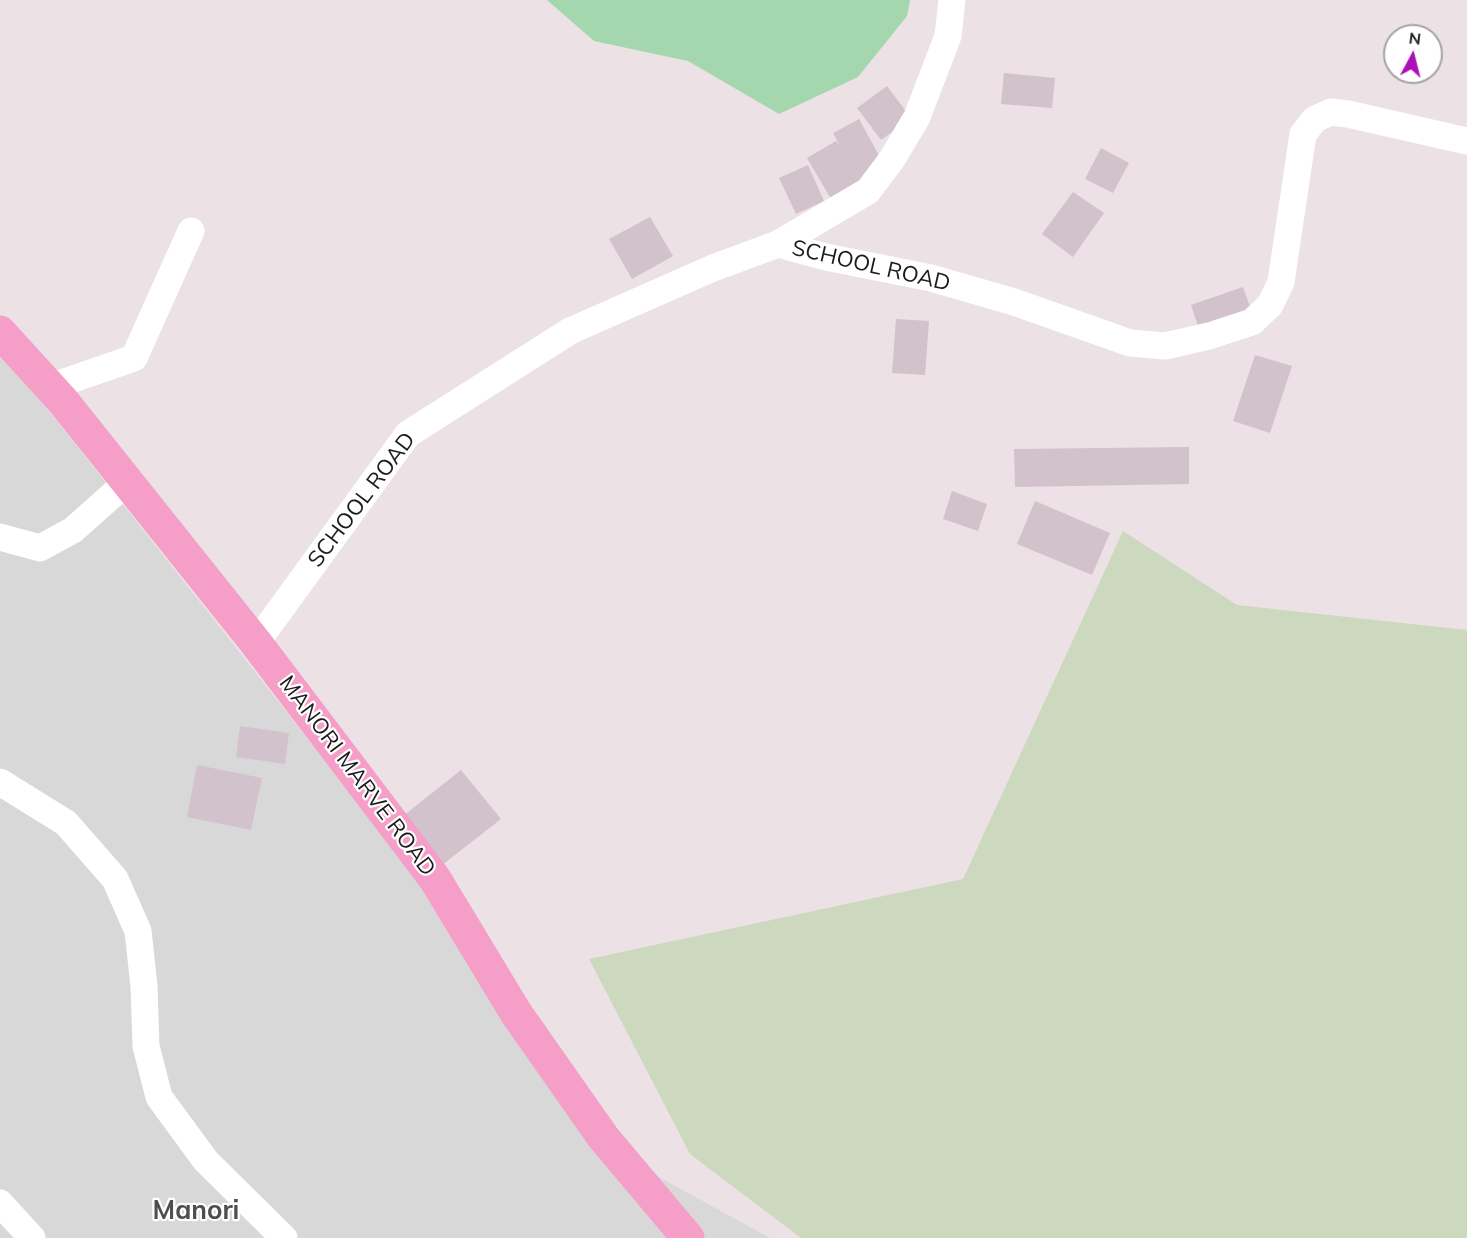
<!DOCTYPE html>
<style>
body{margin:0}
#map{position:relative;width:1467px;height:1238px;overflow:hidden;background:#ece1e5;font-family:Mulish,sans-serif}
canvas{display:block}
.north{position:absolute;left:1383px;top:24px;width:60px;height:60px;box-sizing:border-box;background:#fff;border:2px solid #a4a4a4;border-radius:50%;rotate:7deg;font-size:16px;font-weight:700;line-height:24px;text-align:center;color:#1b1b1b}
.north::after{content:'';display:block;margin:auto;width:21px;height:27px;background:#ad0fb7;clip-path:polygon(50% 0,100% 100%,50% 72%,0 100%)}
</style>
<div id="map">
<canvas width="1467" height="1238"></canvas>
<div class="north">N</div>
</div>
<script>
const g = document.querySelector('canvas').getContext('2d');
g.lineJoin = 'round';
function paint(path, color) {
  g.fillStyle = color;
  g.fill(path, 'evenodd');
}
function poly(rows) {
  const path = new Path2D();
  for (const r of rows) {
    path.moveTo(r[0], r[1]);
    for (let i = 2; i < r.length; i += 2) path.lineTo(r[i], r[i + 1]);
  }
  return path;
}
function trace(path, color, width, dash) {
  g.strokeStyle = color;
  g.lineWidth = width;
  g.lineCap = dash ? 'butt' : 'round';
  g.setLineDash(dash || []);
  g.stroke(path);
}
function write(font, color, halo, rows, align = 'center') {
  g.font = font + ' Mulish,sans-serif';
  g.lineWidth = 4.5;
  g.setLineDash([]);
  g.textBaseline = 'middle';
  g.strokeStyle = halo;
  g.fillStyle = color;
  for (const [text, x, y, turn = 0] of rows) {
    g.save();
    g.translate(x, y);
    g.rotate((+turn || 0) * Math.PI / 180);
    g.textAlign = isNaN(turn) ? turn : align;
    if (halo) g.strokeText(text, 0, 0);
    g.fillText(text, 0, 0);
    g.restore();
  }
}
const residential = poly([
 [0,317,6,356,648,1171,770,1238,0,1238]
]);
const wetland = poly([
 [1123,531,1237,605,1467,630,1467,1238,801,1238,690,1154,589,959,963,879]
]);
const water = poly([
 [547,0,910,0,907,16,858,77,779,114,688,61,594,41]
]);
const building = poly([
 [1004,73,1055,78,1052,108,1001,104],
 [887,86,911,118,881,140,857,108],
 [859,119,886,168,831,199,807,158,836,141,840,146,833,133],
 [1101,148,1129,163,1113,193,1085,179],
 [808,165,824,201,796,214,779,178],
 [1073,192,1104,213,1073,257,1042,234],
 [650,217,673,256,632,279,609,239],
 [1243,287,1253,315,1200,332,1191,305],
 [896,319,929,321,925,375,892,373],
 [1255,355,1292,366,1270,433,1233,421],
 [1189,447,1189,484,1015,487,1014,449],
 [952,491,987,504,978,531,943,519],
 [1035,501,1110,533,1092,575,1017,544],
 [240,726,289,733,285,764,236,757],
 [197,765,262,778,251,830,187,817],
 [461,770,501,819,437,869,398,820]
]);
const minor = poly([
 [778,244,826,257,931,278,1014,302,1130,343,1165,346,1209,336,1252,322,1270,305,1281,282,1303,134,1315,119,1331,112,1348,114,1467,141],
 [50,387,134,358,191,231],
 [0,537,40,548,73,530,127,482],
 [256,643,408,434,570,331,713,268,778,244,868,191,892,159,917,117,948,36,952,0],
 [0,782,66,823,115,879,138,931,144,986,146,1046,159,1097,206,1161,284,1238],
 [0,1203,32,1238]
]);
const major = poly([
 [0,332,62,400,256,643,435,879,516,1013,603,1137,688,1238]
]);
const streetNames = [
 ["SCHOOL ROAD",871,266,13],
 ["SCHOOL ROAD",362,500,-53],
 ["MANORI MARVE ROAD",357,776,53]
];
const quarterNames = [
 ["Manori",196,1211]
];
paint(residential, '#d9d8d9');
paint(wetland, '#ccd9bf');
paint(water, '#a4d7ad');
paint(building, '#d2c2cc');
trace(minor, '#fff', 27);
trace(major, '#f49ec8', 33);
write('22px', '#1b1b1b', '#fff', streetNames);
write('bold 26px', '#4e4e4e', '#fff', quarterNames);
</script>
